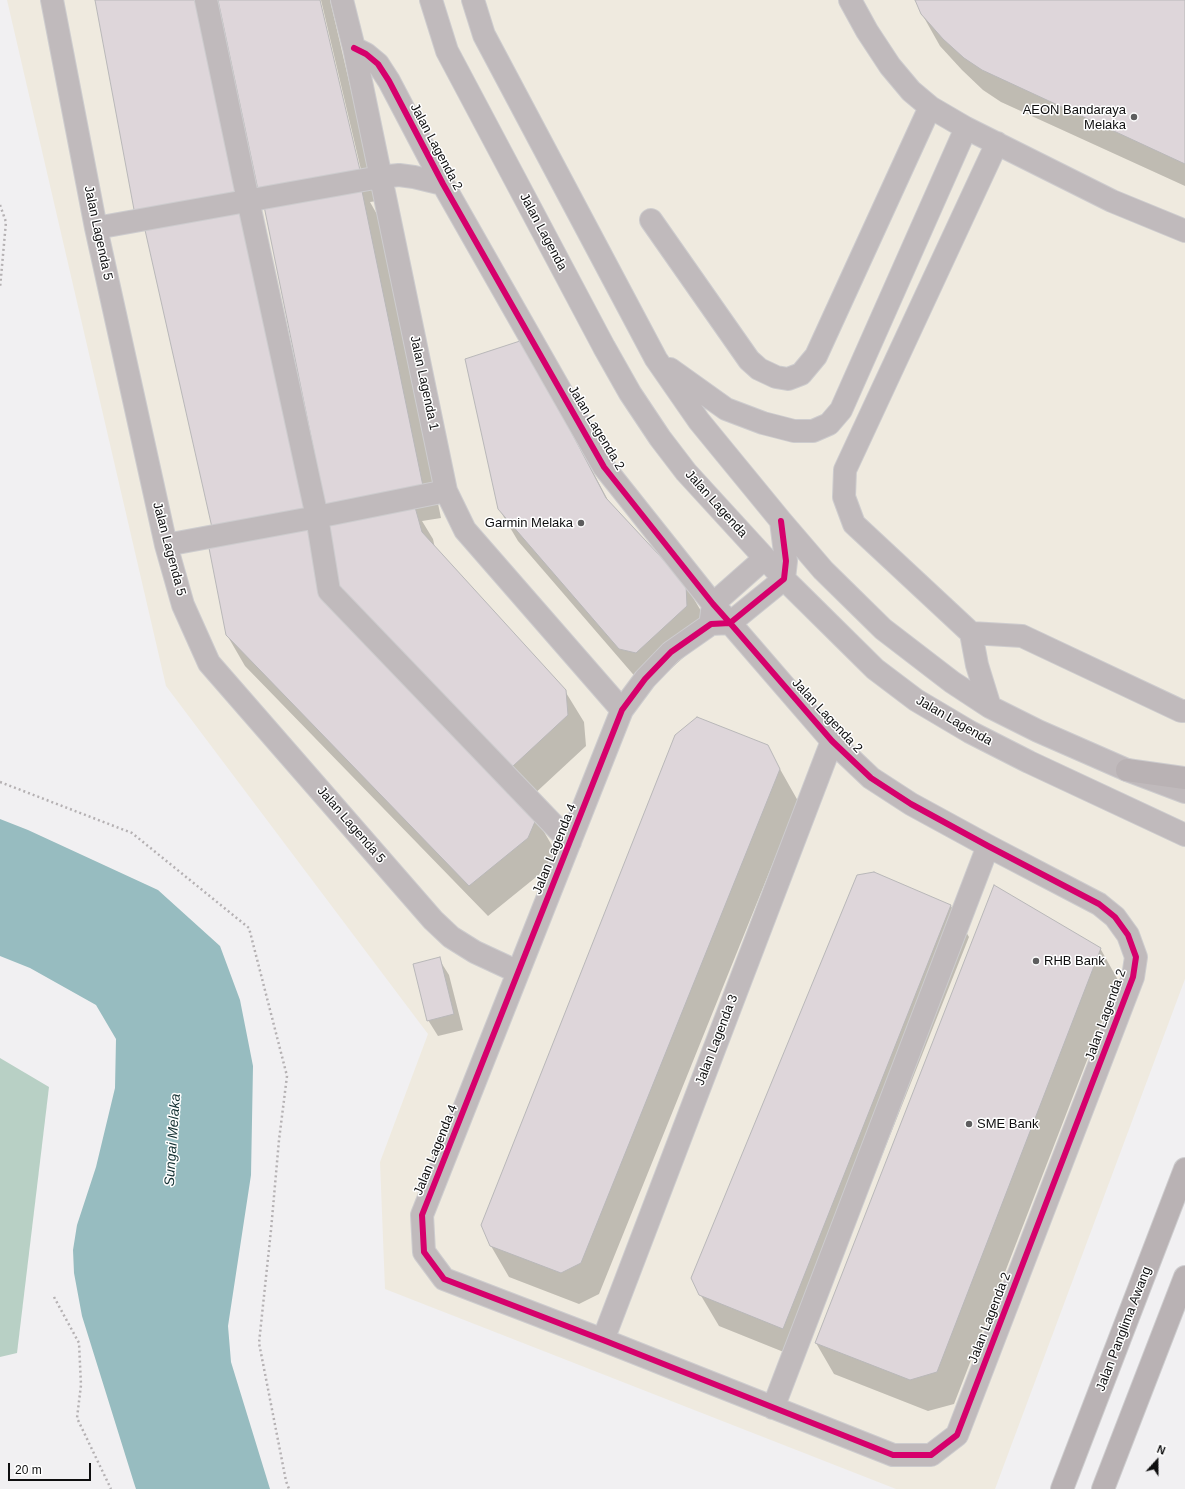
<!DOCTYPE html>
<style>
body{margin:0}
#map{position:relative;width:1185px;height:1489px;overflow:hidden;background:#f1f0f2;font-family:Arial,sans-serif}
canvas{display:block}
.north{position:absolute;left:1137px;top:1441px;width:40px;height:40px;-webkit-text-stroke:3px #fff;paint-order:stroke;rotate:21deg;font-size:11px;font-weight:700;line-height:16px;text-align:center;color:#0e0e0f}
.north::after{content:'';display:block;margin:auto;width:14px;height:18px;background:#0e0e0f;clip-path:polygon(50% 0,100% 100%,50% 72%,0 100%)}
.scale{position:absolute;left:8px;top:1463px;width:83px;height:18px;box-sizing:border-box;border:2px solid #0e0e0f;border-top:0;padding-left:5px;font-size:12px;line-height:14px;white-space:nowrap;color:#0e0e0f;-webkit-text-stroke:3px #fff;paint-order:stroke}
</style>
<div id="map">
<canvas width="1185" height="1489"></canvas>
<div class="north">N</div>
<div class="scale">20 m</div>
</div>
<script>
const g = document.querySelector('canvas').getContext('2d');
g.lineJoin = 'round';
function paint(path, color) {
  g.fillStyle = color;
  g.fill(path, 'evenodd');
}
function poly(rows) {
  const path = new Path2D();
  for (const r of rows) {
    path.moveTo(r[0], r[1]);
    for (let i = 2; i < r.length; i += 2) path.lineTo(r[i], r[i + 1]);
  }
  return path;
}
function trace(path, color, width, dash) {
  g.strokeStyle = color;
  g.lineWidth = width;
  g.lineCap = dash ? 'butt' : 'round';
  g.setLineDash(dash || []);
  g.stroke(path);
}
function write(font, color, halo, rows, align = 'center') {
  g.font = font + ' Arial,sans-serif';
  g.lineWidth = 3;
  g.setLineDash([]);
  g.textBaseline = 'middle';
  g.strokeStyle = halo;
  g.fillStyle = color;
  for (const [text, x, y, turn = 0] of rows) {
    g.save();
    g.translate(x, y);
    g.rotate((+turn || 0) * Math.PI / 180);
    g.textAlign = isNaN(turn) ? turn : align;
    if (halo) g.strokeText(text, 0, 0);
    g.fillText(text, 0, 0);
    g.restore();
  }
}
const commercial = poly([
 [7,0,1185,0,1185,979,995,1489,896,1489,385,1289,380,1162,428,1034,166,686]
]);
const forest = poly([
 [0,1058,49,1087,17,1353,0,1357]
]);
const water = poly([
 [0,819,28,830,158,890,220,946,240,1000,253,1066,251,1175,228,1326,231,1362,270,1489,136,1489,134,1483,82,1316,74,1273,73,1250,77,1225,96,1167,115,1088,116,1039,96,1005,30,968,0,956]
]);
const shadow = poly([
 [96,0,325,521,334,520,219,0,319,0,360,175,362,174,321,0,330,0,377,201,370,202,379,218,441,518,422,521,433,539,435,548,565,691,584,722,586,746,531,797,536,818,554,849,546,869,488,916,245,666,227,635,219,542,146,232,136,215],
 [916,0,1185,0,1185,186,1001,102,983,90,962,70,940,46,922,14],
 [540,373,609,502,685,584,704,616,705,638,654,684,638,680,518,541,499,509],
 [767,746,798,801,599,1294,579,1304,509,1277,491,1246],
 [951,906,969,937,801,1359,719,1326,700,1294],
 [1100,948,1118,980,954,1404,928,1411,834,1374,816,1343],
 [439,959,449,975,463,1030,438,1036,428,1020]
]);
const building = poly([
 [95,0,196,0,237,194,135,215,95,0],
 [218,0,320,0,360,170,258,190,218,0],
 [915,0,1185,0,1185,164,982,70,964,58,943,39,921,14,915,0],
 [361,186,423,486,325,506,264,206,361,186],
 [244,208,312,510,213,532,145,230,244,208],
 [523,340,606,498,686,584,687,606,636,653,619,649,498,509,465,359,523,340],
 [415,507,422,532,566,690,568,715,512,767,336,589,322,521,415,507],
 [307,523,320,590,537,817,528,838,469,886,226,635,208,543,307,523],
 [697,717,768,745,780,769,581,1263,561,1273,490,1246,481,1225,675,735,697,717],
 [874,872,951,905,783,1329,699,1295,691,1278,857,875,874,872],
 [994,885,1101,948,937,1372,910,1380,815,1343,994,885],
 [440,957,454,1014,427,1021,413,964,440,957]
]);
const path = poly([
 [0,205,6,222,0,288],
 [0,782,132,833,249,928,287,1076,279,1140,271,1230,259,1343,286,1481,289,1489],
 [54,1297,79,1343,81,1385,77,1418,111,1489]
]);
const minor = poly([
 [52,0,96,228,166,545,183,605,209,663,433,920,451,937,475,952,518,972],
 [206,0,248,200,317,517,329,591,570,842],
 [342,0,354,48,446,491,465,530,622,710],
 [431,0,447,51,604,347,630,393,660,438,686,472,784,579,875,669,916,700,970,732,1029,762,1185,835],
 [473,0,484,35,656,359,699,421,781,521,823,570,883,629,952,682,990,707,1038,731,1127,770,1185,792],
 [850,0,867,31,890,66,911,91,930,107,966,128,1112,201,1185,231],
 [354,48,366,54,378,64,389,81,443,184,604,467,713,604,730,623,832,741,871,778,911,804,988,846,1099,904,1115,917,1128,935,1136,957,1133,977,957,1435,931,1455,893,1455,603,1340,444,1279,424,1252,422,1215,622,710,645,679,671,652,711,624,730,623,784,579,786,561,781,521],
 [651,220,749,360,759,369,776,377,788,379,801,374,816,356,930,107],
 [96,228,380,177,399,175,414,177,443,184],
 [670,369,726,409,763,423,794,431,813,431,829,424,841,410,966,128],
 [166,545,317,517,446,491],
 [711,619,713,604,765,558],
 [971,633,1022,636,1181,711,1185,711],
 [990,707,977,665,971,633,854,524,844,497,845,470,997,143],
 [603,1340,832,741],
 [773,1408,988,846]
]);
const major = poly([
 [1127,770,1185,778],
 [1062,1489,1185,1169],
 [1103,1489,1185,1277]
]);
const cycleway = poly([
 [354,48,366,54,378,64,389,81,443,184,604,467,713,604,730,623,832,741,871,778,911,804,988,846,1099,904,1115,917,1128,935,1136,957,1133,977,957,1435,931,1455,893,1455,603,1340,444,1279,424,1252,422,1215,622,710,645,679,671,652,711,624,730,623,784,579,786,561,781,521]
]);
const markers = [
 [1134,117,4,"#5d5d5e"],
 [581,523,4,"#5d5d5e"],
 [1036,961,4,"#5d5d5e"],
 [969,1124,4,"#5d5d5e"]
];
const poiNames = [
 ["AEON Bandaraya",1126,110],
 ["Melaka",1126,125],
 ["Garmin Melaka",573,523],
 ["RHB Bank",1044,961,"left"],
 ["SME Bank",977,1124,"left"]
];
const streetNames = [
 ["Jalan Lagenda 2",436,147,62],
 ["Jalan Lagenda",543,232,62],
 ["Jalan Lagenda 5",98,233,78],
 ["Jalan Lagenda 1",424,383,78],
 ["Jalan Lagenda 2",596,428,59],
 ["Jalan Lagenda",716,504,48],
 ["Jalan Lagenda 5",169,549,75],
 ["Jalan Lagenda 2",827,716,47],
 ["Jalan Lagenda",954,721,30],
 ["Jalan Lagenda 5",351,825,49],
 ["Jalan Lagenda 4",555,849,-68],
 ["Jalan Lagenda 2",1106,1015,-70],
 ["Jalan Lagenda 3",717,1040,-69],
 ["Jalan Lagenda 4",436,1150,-68],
 ["Jalan Lagenda 2",990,1318,-69],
 ["Jalan Panglima Awang",1124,1329,-69]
];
const waterNames = [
 ["Sungai Melaka",173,1140,-86]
];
paint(commercial, '#efeadf');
paint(forest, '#b8d0c5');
paint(water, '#97bcc0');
paint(shadow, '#0003');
paint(building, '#ded6da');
trace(building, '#b9b8b9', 1);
trace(minor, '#cdccce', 24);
trace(major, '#cdccce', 24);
trace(path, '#b5b1b3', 2.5, [2, 3]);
trace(minor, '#c0babc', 22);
trace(major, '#b9b2b4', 22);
trace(cycleway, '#d6006c', 6);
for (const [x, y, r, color] of markers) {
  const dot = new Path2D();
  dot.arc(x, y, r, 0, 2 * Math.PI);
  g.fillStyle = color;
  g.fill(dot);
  trace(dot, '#fff', 1.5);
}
write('13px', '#0e0e0f', '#fff', poiNames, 'right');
write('13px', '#0e0e0f', '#fff', streetNames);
write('italic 14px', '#133032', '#fff', waterNames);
</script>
